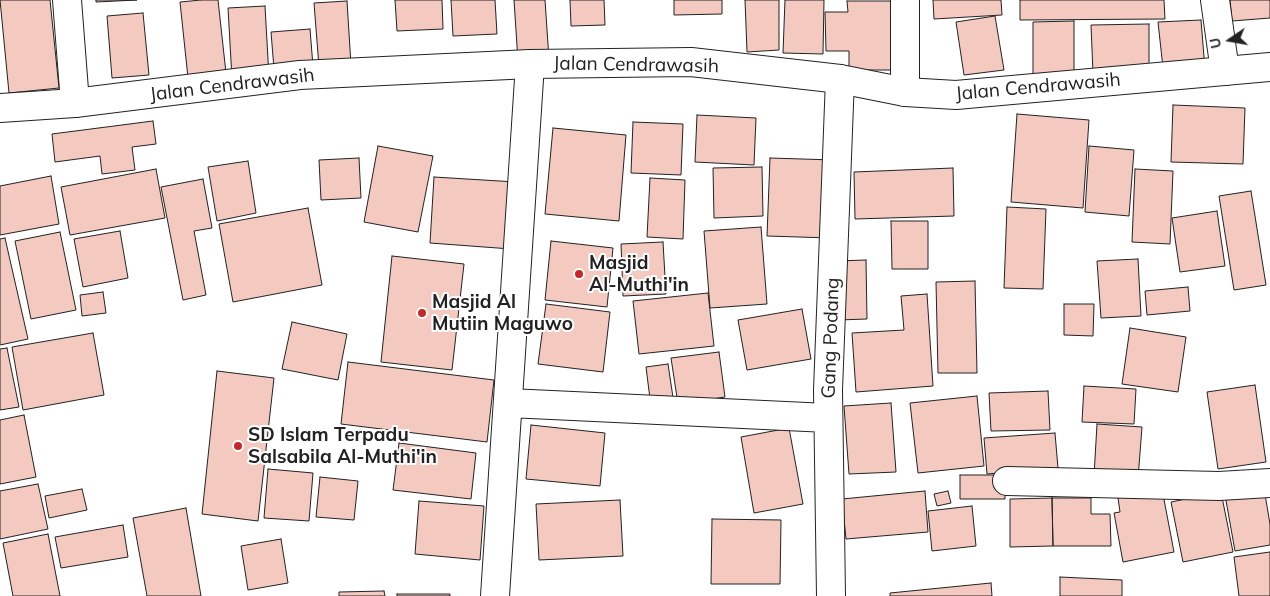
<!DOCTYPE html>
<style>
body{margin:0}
#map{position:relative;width:1270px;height:596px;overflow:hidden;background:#fff;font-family:Mulish,sans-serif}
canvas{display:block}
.north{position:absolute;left:1205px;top:15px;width:50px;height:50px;-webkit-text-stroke:4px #fff;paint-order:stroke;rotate:258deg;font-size:14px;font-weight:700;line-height:20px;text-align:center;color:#222}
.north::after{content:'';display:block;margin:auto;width:18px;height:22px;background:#222;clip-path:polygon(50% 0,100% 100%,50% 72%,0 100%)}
</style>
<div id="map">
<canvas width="1270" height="596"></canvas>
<div class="north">U</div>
</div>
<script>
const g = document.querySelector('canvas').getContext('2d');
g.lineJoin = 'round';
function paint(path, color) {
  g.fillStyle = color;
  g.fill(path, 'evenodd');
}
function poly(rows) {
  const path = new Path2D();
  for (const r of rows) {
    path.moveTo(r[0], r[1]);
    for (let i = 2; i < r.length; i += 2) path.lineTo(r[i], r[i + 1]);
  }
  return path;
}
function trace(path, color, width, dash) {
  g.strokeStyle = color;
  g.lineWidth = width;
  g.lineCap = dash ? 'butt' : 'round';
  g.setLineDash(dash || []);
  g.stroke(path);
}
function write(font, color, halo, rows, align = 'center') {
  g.font = font + ' Mulish,sans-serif';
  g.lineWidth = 4;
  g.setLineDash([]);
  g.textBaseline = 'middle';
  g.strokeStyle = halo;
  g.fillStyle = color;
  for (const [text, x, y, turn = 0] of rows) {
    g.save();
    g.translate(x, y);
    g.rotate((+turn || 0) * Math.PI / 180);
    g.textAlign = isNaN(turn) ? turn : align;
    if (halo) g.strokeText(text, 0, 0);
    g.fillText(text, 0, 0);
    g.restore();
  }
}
const building = poly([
 [0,0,50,0,59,88,9,93,0,0],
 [96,0,137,0,96,2,96,0],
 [201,0,218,0,226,73,188,78,180,2,201,0],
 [395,0,442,0,443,29,397,31,395,0],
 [451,0,495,0,497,34,453,36,451,0],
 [514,0,545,0,549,59,518,61,514,0],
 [570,0,604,0,605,25,571,26,570,0],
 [674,0,722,0,722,14,674,15,674,0],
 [745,0,779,0,779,50,747,52,745,0],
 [785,0,824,0,823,54,783,53,785,0],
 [933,0,1001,0,1002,15,934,19,933,0],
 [1020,0,1164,0,1165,19,1020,20,1020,0],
 [1230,0,1270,0,1270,18,1232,21,1230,0],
 [347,1,351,65,319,67,314,3,347,1],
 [847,1,893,1,894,70,849,70,849,51,826,51,825,12,848,12,847,1],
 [265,6,269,77,232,79,228,8,265,6],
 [143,13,149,75,112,78,107,16,143,13],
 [995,16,1004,70,964,75,956,22,995,16],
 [1201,20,1205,69,1163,68,1158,22,1201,20],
 [1074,21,1074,74,1033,74,1033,22,1074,21],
 [1149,24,1149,71,1093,74,1091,25,1149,24],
 [310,29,313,66,274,69,271,32,310,29],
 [1173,105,1245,108,1243,164,1171,162,1173,105],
 [1017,114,1089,120,1083,208,1011,202,1017,114],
 [697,115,756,118,754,165,695,162,697,115],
 [153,121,156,144,132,147,135,170,102,174,100,156,55,162,52,134,153,121],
 [633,122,683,124,681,175,631,173,633,122],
 [553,128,626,135,619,221,545,214,553,128],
 [378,146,433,156,418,232,364,222,378,146],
 [1089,146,1134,150,1129,216,1085,212,1089,146],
 [359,158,361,198,321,200,319,160,359,158],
 [770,158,834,160,831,238,767,236,770,158],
 [248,161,256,213,217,221,208,167,248,161],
 [762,167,763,216,714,218,713,168,762,167],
 [953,168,954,216,855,219,854,172,953,168],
 [156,169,165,218,70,235,61,187,156,169],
 [1135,169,1173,171,1170,244,1132,242,1135,169],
 [51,176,59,224,0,235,0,186,51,176],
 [434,177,516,182,511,249,430,243,434,177],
 [650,178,685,180,683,239,647,237,650,178],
 [203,179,212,228,194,231,206,295,183,300,161,187,203,179],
 [1251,191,1266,285,1234,290,1219,196,1251,191],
 [1007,207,1046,209,1043,289,1004,288,1007,207],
 [308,208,322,285,233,302,219,224,308,208],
 [1217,211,1225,266,1180,272,1172,218,1217,211],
 [891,221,928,221,928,269,892,269,891,221],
 [761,227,767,304,710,308,704,231,761,227],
 [120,231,128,278,83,287,74,239,120,231],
 [60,232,76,310,31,319,15,241,60,232],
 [5,238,28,339,0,345,0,239,5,238],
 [551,241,613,248,607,307,545,300,551,241],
 [663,242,666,294,623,296,621,244,663,242],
 [392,256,464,264,452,370,381,362,392,256],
 [1138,259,1141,316,1101,318,1097,261,1138,259],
 [866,260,867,319,838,320,837,261,866,260],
 [975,281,977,373,938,373,936,282,975,281],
 [1188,287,1190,311,1147,315,1145,291,1188,287],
 [103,292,106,313,82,316,80,295,103,292],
 [708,293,714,346,639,354,633,301,708,293],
 [927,294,933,386,856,392,852,333,904,330,901,296,927,294],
 [546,304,610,312,603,372,538,364,546,304],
 [1064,304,1094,304,1093,336,1064,335,1064,304],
 [802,309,811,359,747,370,738,320,802,309],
 [292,322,347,334,338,380,282,369,292,322],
 [1130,328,1186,337,1178,392,1122,384,1130,328],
 [93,333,104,395,23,410,12,347,93,333],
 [7,348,19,407,0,410,0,349,7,348],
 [719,352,725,397,678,404,671,358,719,352],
 [348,362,494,380,487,442,341,424,348,362],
 [668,364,674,404,651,407,646,367,668,364],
 [217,371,274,378,258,521,202,514,217,371],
 [1255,385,1266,462,1218,469,1207,392,1255,385],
 [1084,386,1136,389,1134,424,1082,422,1084,386],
 [1048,391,1050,430,991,431,989,393,1048,391],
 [977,396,984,466,918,473,910,403,977,396],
 [891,403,896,472,849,474,844,406,891,403],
 [24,415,36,477,0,484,0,420,24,415],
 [1097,424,1142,427,1138,479,1094,476,1097,424],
 [531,425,605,433,600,486,526,479,531,425],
 [789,428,803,504,754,513,741,437,789,428],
 [1055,433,1058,468,987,474,984,438,1055,433],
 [399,443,476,453,471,499,393,490,399,443],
 [268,469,313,473,309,521,264,518,268,469],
 [960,475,1005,475,1005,499,960,499,960,475],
 [320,477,358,481,354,520,316,517,320,477],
 [38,484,48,529,0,539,0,491,38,484],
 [1264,488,1270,524,1270,545,1235,551,1225,495,1264,488],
 [82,489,87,510,49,518,45,496,82,489],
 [1162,489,1174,552,1123,562,1114,513,1120,512,1118,498,1162,489],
 [925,491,928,532,846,539,842,499,925,491],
 [948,491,951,503,937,506,934,494,948,491],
 [1221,492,1233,552,1183,562,1171,502,1221,492],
 [1052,498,1091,498,1091,514,1110,514,1111,546,1053,546,1052,498],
 [1052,498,1053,546,1010,547,1010,499,1052,498],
 [620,500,623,556,539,560,536,504,620,500],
 [419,501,484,506,480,560,415,554,419,501],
 [972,506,976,546,932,551,928,511,972,506],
 [186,508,201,596,147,596,133,518,186,508],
 [712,519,781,520,780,584,711,584,712,519],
 [123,525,128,557,61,568,55,537,123,525],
 [48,534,60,596,13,596,3,543,48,534],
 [281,539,288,583,248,590,241,546,281,539],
 [1270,552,1270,596,1239,596,1234,557,1270,552],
 [1060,577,1122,580,1122,596,1060,596,1060,577],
 [991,583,992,596,890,596,890,593,991,583],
 [384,591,385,596,339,596,339,592,384,591],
 [397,594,450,594,450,596,397,596,397,594]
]);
const street = poly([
 [67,0,75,103],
 [1215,0,1225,71],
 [905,92,905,0],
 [509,403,828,418],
 [1007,481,1219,486,1270,483],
 [495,596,530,64],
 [831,596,828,390,840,79]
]);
const secondary = poly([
 [0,108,75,103,300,75,530,64,691,62,840,79,905,92,956,95,1270,67]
]);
const markers = [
 [579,274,5,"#c62828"],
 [422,313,5,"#c62828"],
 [238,446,5,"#c62828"]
];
const streetNames = [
 ["Jalan Cendrawasih",636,65,1],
 ["Jalan Cendrawasih",232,85,-7],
 ["Jalan Cendrawasih",1038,87,-5],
 ["Gang Podang",831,338,-88]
];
const poiNames = [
 ["Masjid",589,263],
 ["Al-Muthi'in",589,285],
 ["Masjid Al",432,302],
 ["Mutiin Maguwo",432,324],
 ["SD Islam Terpadu",248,435],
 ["Salsabila Al-Muthi'in",248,457]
];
paint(building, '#f3c9c0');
trace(building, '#222', 1);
trace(street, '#222', 30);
trace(secondary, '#222', 30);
trace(street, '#fff', 28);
trace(secondary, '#fff', 28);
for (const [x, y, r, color] of markers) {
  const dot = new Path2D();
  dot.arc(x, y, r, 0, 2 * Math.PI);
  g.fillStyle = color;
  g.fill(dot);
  trace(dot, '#fff', 2);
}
write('19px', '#222', '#fff', streetNames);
write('bold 19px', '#222', '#fff', poiNames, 'left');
</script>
